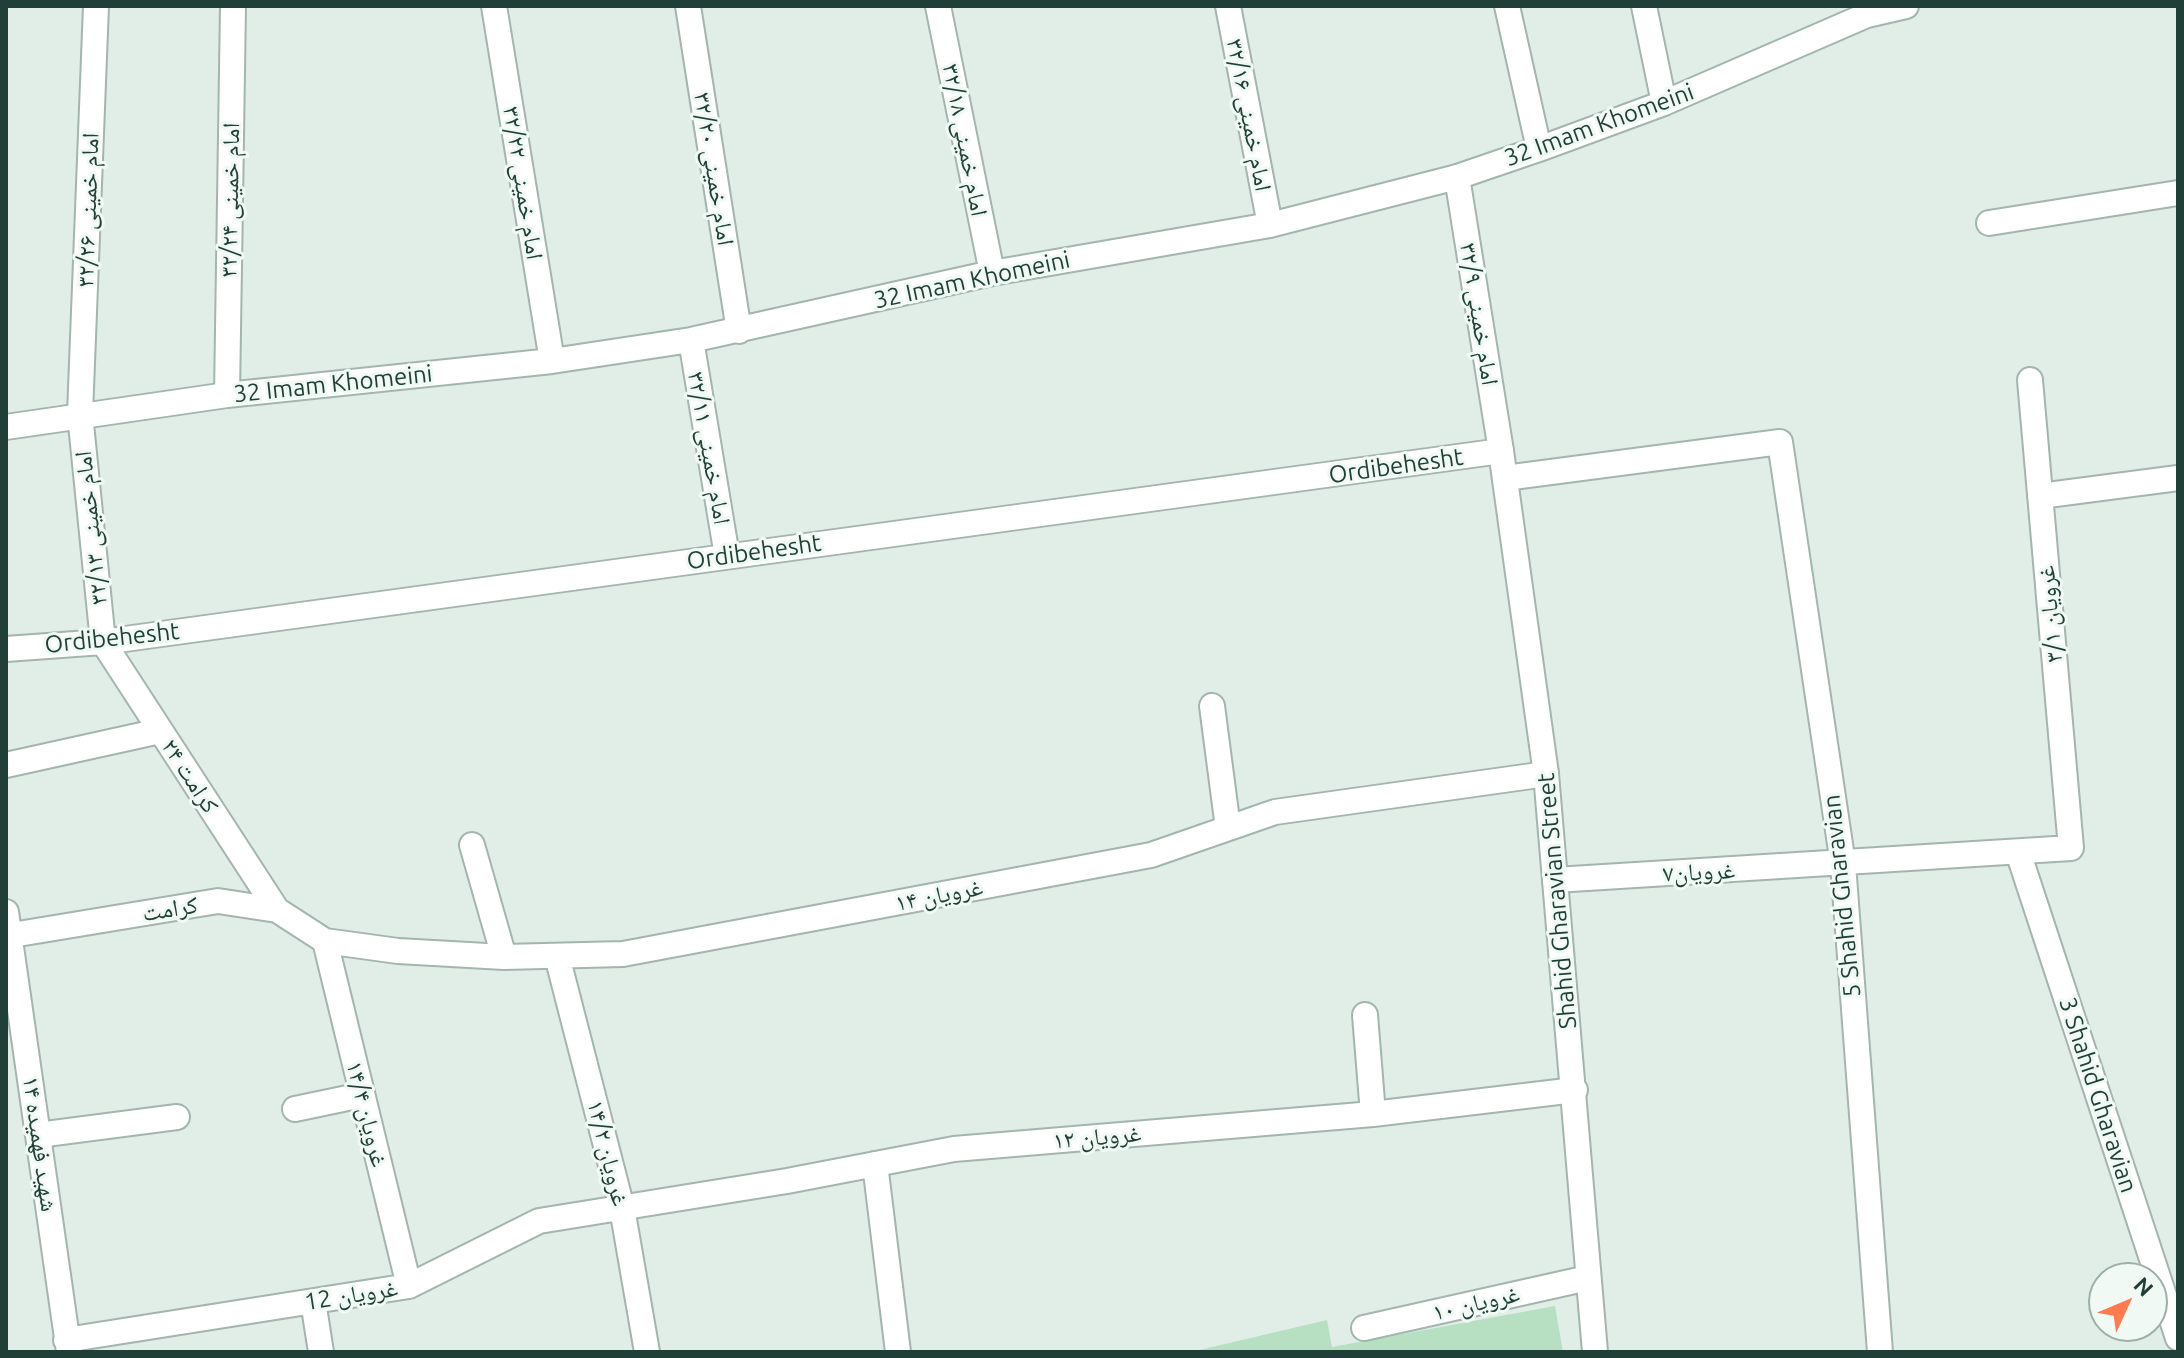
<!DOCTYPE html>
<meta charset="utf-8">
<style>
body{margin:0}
#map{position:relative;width:2184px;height:1358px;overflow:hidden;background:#e1ede7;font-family:Ubuntu,sans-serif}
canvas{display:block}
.frame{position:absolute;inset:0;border:8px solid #1f3f37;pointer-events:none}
.north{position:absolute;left:2088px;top:1262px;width:80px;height:80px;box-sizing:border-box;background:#f1f9f5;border:2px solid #9dafa9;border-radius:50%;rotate:46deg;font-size:22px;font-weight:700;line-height:32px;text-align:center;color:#1f3f37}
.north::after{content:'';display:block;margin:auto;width:28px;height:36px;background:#ff7a4d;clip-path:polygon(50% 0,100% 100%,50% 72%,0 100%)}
</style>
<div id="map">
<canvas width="2184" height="1358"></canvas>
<div class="frame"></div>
<div class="north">N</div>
</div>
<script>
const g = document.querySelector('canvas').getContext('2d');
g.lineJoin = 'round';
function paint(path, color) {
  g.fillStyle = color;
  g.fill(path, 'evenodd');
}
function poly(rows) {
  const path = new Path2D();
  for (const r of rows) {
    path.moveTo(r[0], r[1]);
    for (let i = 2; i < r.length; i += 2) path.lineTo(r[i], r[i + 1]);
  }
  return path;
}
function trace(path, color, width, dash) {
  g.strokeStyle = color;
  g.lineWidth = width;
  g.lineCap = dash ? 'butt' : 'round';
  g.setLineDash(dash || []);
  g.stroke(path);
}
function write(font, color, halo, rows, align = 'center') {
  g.font = font + ' Ubuntu,"Noto Naskh Arabic",sans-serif';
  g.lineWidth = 6;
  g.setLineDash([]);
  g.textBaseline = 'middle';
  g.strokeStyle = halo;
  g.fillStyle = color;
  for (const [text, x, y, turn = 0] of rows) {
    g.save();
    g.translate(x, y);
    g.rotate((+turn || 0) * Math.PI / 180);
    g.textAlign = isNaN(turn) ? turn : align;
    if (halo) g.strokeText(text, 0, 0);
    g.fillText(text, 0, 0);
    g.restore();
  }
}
const green = poly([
 [1555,1306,1563,1352,1191,1352,1327,1320,1332,1347]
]);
const minor = poly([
 [96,6,80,414,103,642,277,910],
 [494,6,552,361],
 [688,6,739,331],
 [938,6,992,273],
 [1228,6,1270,225],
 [1507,6,1539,149],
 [1644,6,1664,103],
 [1989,223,2178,193],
 [691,340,727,556],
 [227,395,233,6],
 [6,427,227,395,552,361,691,340,992,273,1270,225,1457,177,1539,149,1664,103,1867,15,1906,6],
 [1505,478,1780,442,1843,864,1880,1352],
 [2040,496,2178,478],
 [6,649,103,642,1501,451],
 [1212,706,1228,828],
 [6,765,160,731],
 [472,845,504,957],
 [2018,852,2178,1338],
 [1555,880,2071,848,2030,380],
 [6,912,69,1352],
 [6,936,218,901,277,910,325,941,398,951,504,957,623,954,1151,855,1275,812,1546,774],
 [325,941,409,1286],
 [557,956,622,1208,647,1352],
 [1365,1015,1373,1114],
 [295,1109,362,1095],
 [38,1135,177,1117],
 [875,1164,898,1352],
 [313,1301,321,1352],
 [1364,1328,1588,1278],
 [66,1340,409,1286,539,1221,787,1181,954,1149,1373,1114,1575,1090]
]);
const tertiary = poly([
 [1457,177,1501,451,1546,774,1595,1352]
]);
const streetNames = [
 ["امام خمینی ۳۲/۱۶",1249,115,79],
 ["32 Imam Khomeini",1599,125,-20],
 ["امام خمینی ۳۲/۱۸",965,140,79],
 ["امام خمینی ۳۲/۲۰",714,169,81],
 ["امام خمینی ۳۲/۲۲",523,183,81],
 ["امام خمینی ۳۲/۲۴",230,200,-89],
 ["امام خمینی ۳۲/۲۶",88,210,-88],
 ["32 Imam Khomeini",972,280,-12],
 ["امام خمینی ۳۲/۹",1479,314,81],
 ["32 Imam Khomeini",333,384,-6],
 ["امام خمینی ۳۲/۱۱",709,448,80],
 ["Ordibehesht",1396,466,-8],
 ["امام خمینی ۳۲/۱۳",91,528,-96],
 ["Ordibehesht",754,552,-8],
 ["غرویان ۳/۱",2050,614,-95],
 ["Ordibehesht",112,638,-6],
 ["کرامت ۲۴",190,776,57],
 ["غرویان۷",1699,872,-3],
 ["غرویان ۱۴",939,895,-11],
 ["5 Shahid Gharavian",1842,896,-96],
 ["Shahid Gharavian Street",1557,901,-95],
 ["کرامت",170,909,-9],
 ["3 Shahid Gharavian",2098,1095,72],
 ["غرویان ۱۴/۴",367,1114,76],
 ["غرویان ۱۲",1097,1137,-5],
 ["شهید فهمیده ۱۴",40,1144,82],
 ["غرویان ۱۴/۲",608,1153,76],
 ["غرویان 12",351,1295,-9],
 ["غرویان ۱۰",1476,1303,-13]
];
paint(green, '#b7e0c3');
trace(minor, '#a3b5af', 28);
trace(tertiary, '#a3b5af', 28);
trace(minor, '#fff', 24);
trace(tertiary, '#fff', 24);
write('24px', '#1f3f37', '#f1f9f5', streetNames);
</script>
